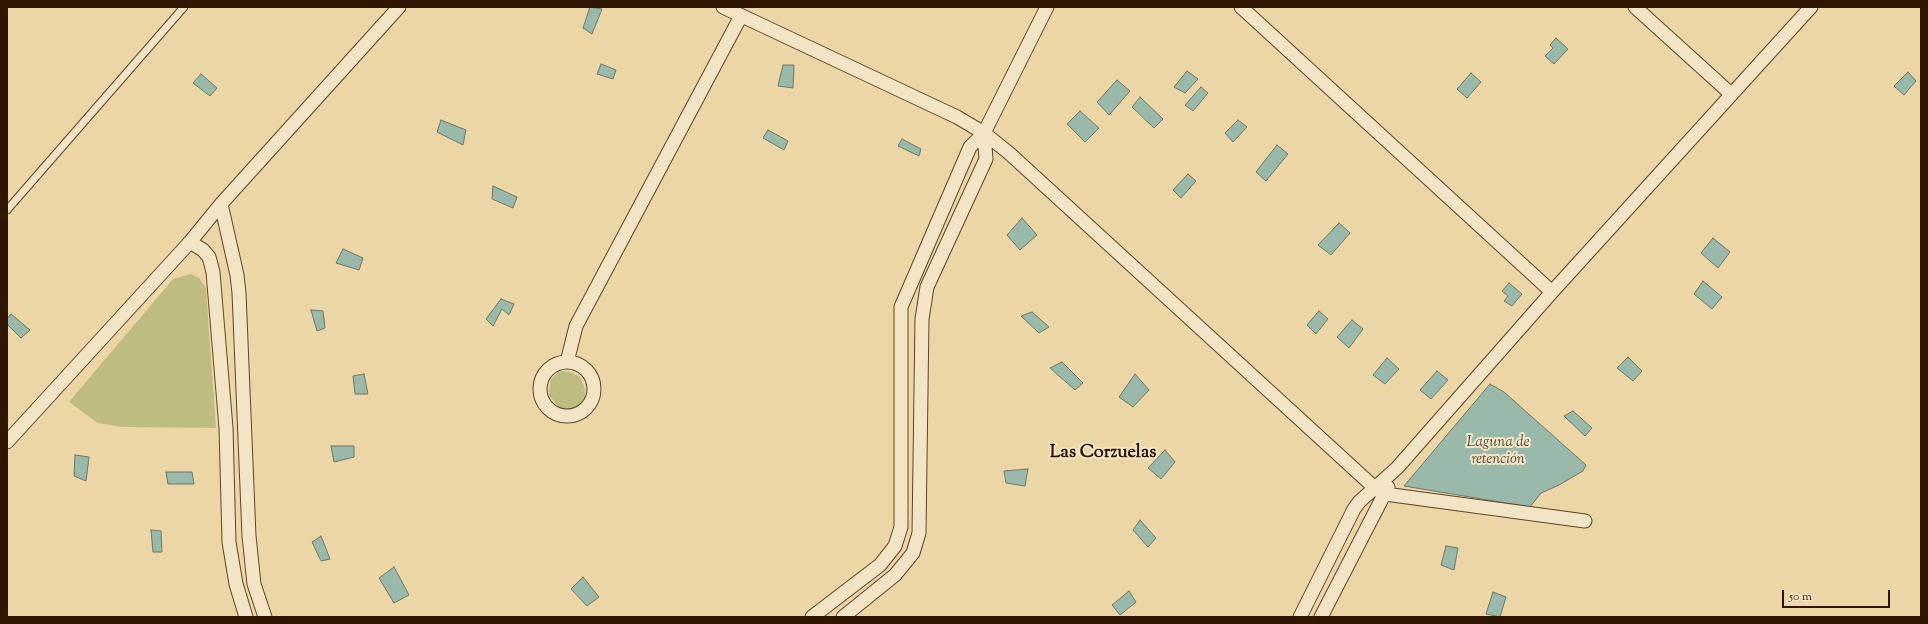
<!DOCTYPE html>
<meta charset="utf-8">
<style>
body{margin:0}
#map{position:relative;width:1928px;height:624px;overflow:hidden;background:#ecd6a6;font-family:"Sorts Mill Goudy",serif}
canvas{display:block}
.frame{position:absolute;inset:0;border:8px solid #2e1500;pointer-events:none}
.scale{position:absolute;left:1782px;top:590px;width:108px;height:18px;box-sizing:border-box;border:2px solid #2e1500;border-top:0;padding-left:5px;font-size:12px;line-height:14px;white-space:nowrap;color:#2e1500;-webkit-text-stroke:3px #f3e4c5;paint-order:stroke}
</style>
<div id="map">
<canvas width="1928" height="624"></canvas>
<div class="frame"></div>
<div class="scale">50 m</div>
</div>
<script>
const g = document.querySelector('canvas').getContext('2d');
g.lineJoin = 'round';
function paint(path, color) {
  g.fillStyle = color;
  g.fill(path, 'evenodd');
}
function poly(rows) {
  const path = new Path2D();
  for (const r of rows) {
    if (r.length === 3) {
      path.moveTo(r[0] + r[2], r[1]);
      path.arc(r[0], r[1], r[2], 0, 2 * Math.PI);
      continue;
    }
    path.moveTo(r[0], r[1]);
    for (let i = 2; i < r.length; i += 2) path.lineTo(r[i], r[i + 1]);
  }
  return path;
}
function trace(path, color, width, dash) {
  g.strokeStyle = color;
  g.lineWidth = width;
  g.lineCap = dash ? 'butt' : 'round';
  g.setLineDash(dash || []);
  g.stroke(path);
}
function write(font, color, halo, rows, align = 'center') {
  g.font = font + ' "Sorts Mill Goudy",serif';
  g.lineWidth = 4;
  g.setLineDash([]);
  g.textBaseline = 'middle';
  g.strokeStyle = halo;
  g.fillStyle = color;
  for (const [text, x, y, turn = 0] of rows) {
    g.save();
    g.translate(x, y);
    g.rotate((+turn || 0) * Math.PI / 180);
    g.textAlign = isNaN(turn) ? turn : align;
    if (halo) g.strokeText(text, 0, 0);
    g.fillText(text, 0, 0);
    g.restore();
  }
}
const green = poly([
 [191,274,199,278,206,288,216,428,122,427,98,423,69,402,173,279],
 [559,371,570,372,580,377,585,389,585,402,575,410,559,408,549,395,550,381]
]);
const water = poly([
 [590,7,602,9,592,34,583,28,590,7],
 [1556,38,1568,49,1554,64,1545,56,1553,48,1550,45,1556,38],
 [601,64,616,70,613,79,597,74,601,64],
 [783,65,794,65,793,88,778,86,783,65],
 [1187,71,1198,79,1185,93,1174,87,1187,71],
 [1908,72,1916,81,1904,95,1894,86,1908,72],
 [1471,73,1481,82,1467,98,1457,89,1471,73],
 [201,74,217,88,210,96,193,83,201,74],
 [1117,80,1130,91,1109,115,1097,102,1117,80],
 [1201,87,1208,93,1193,111,1185,105,1201,87],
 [1140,97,1163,119,1154,128,1132,107,1140,97],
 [1080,111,1099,128,1085,142,1067,124,1080,111],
 [441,120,466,130,463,145,437,132,441,120],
 [1238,120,1247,127,1233,142,1225,133,1238,120],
 [768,130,788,141,784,150,763,138,768,130],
 [902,139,921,149,919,156,898,146,902,139],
 [1277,145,1288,154,1266,181,1256,172,1277,145],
 [1188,174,1196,181,1181,198,1173,190,1188,174],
 [493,186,517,197,513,208,492,199,493,186],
 [1022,218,1037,235,1020,250,1007,235,1022,218],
 [1339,223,1350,233,1331,255,1318,245,1339,223],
 [1713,238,1730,252,1718,268,1701,253,1713,238],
 [343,249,363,258,359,270,336,263,343,249],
 [1703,281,1722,297,1712,309,1694,294,1703,281],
 [1509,283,1522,294,1512,306,1504,301,1508,296,1502,291,1509,283],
 [501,299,514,304,509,315,502,309,493,326,486,319,501,299],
 [311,310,323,311,325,328,317,331,311,310],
 [1319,311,1328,319,1316,334,1307,325,1319,311],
 [1032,312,1049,327,1039,333,1021,316,1032,312],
 [11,314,30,330,21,338,7,324,7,319,11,314],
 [1352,320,1363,329,1349,348,1337,337,1352,320],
 [1628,357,1642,371,1633,381,1617,368,1628,357],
 [1387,358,1399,369,1385,384,1373,375,1387,358],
 [1062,362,1083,383,1075,390,1050,368,1062,362],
 [1437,371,1448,380,1431,399,1420,390,1437,371],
 [364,374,368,394,355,394,353,376,364,374],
 [1135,374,1149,390,1133,407,1119,397,1135,374],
 [1490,384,1504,392,1586,465,1583,471,1559,485,1541,493,1530,507,1404,486,1490,384],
 [1573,411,1592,428,1585,436,1564,416,1573,411],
 [331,446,354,446,354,457,334,462,331,446],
 [1165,450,1175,462,1161,479,1148,468,1165,450],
 [75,455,89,457,86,481,74,476,75,455],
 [1028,469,1025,486,1006,483,1004,471,1028,469],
 [166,472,192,472,194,484,168,484,166,472],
 [1140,520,1156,538,1148,547,1133,530,1140,520],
 [151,530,161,531,162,552,153,552,151,530],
 [321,536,330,559,321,561,312,542,321,536],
 [1446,546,1458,548,1454,570,1441,565,1446,546],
 [394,567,409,595,394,603,379,578,394,567],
 [583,577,599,597,587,606,571,589,583,577],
 [1129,591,1136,602,1120,615,1112,605,1129,591],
 [1493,592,1506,597,1500,617,1486,614,1493,592]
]);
const lane = poly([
 [7,210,184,7]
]);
const street = poly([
 [723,7,957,117,984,133,1009,153,1376,489,1385,494,1585,521],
 [1241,7,1552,292],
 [1635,7,1731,94],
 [984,133,1047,7],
 [221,204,237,275,239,293,249,536,254,584,265,617],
 [190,242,203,250,209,257,213,272,226,428,229,542,236,584,246,617],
 [567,389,27],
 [567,362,576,326,741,16],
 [7,442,190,242,221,204,399,7],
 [812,617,880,565,895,546,901,527,901,307,970,147,984,133,986,159,927,287,922,319,919,533,913,553,895,575,843,617],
 [1300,617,1354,509,1359,502,1397,468,1552,292,1811,7],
 [1321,617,1388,487]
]);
const waterNames = [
 ["Laguna de",1498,443],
 ["retención",1498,460]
];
const districtNames = [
 ["Las Corzuelas",1103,454]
];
paint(green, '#bfbc81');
paint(water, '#99b9ab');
trace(water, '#6e7767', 1);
trace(lane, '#5e452a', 9);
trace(street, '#5e452a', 15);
trace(lane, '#f3e4c5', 7);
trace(street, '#f3e4c5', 13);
write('italic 15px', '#534e3c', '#f3e4c5', waterNames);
write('bold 18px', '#2e1500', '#f3e4c5', districtNames);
</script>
